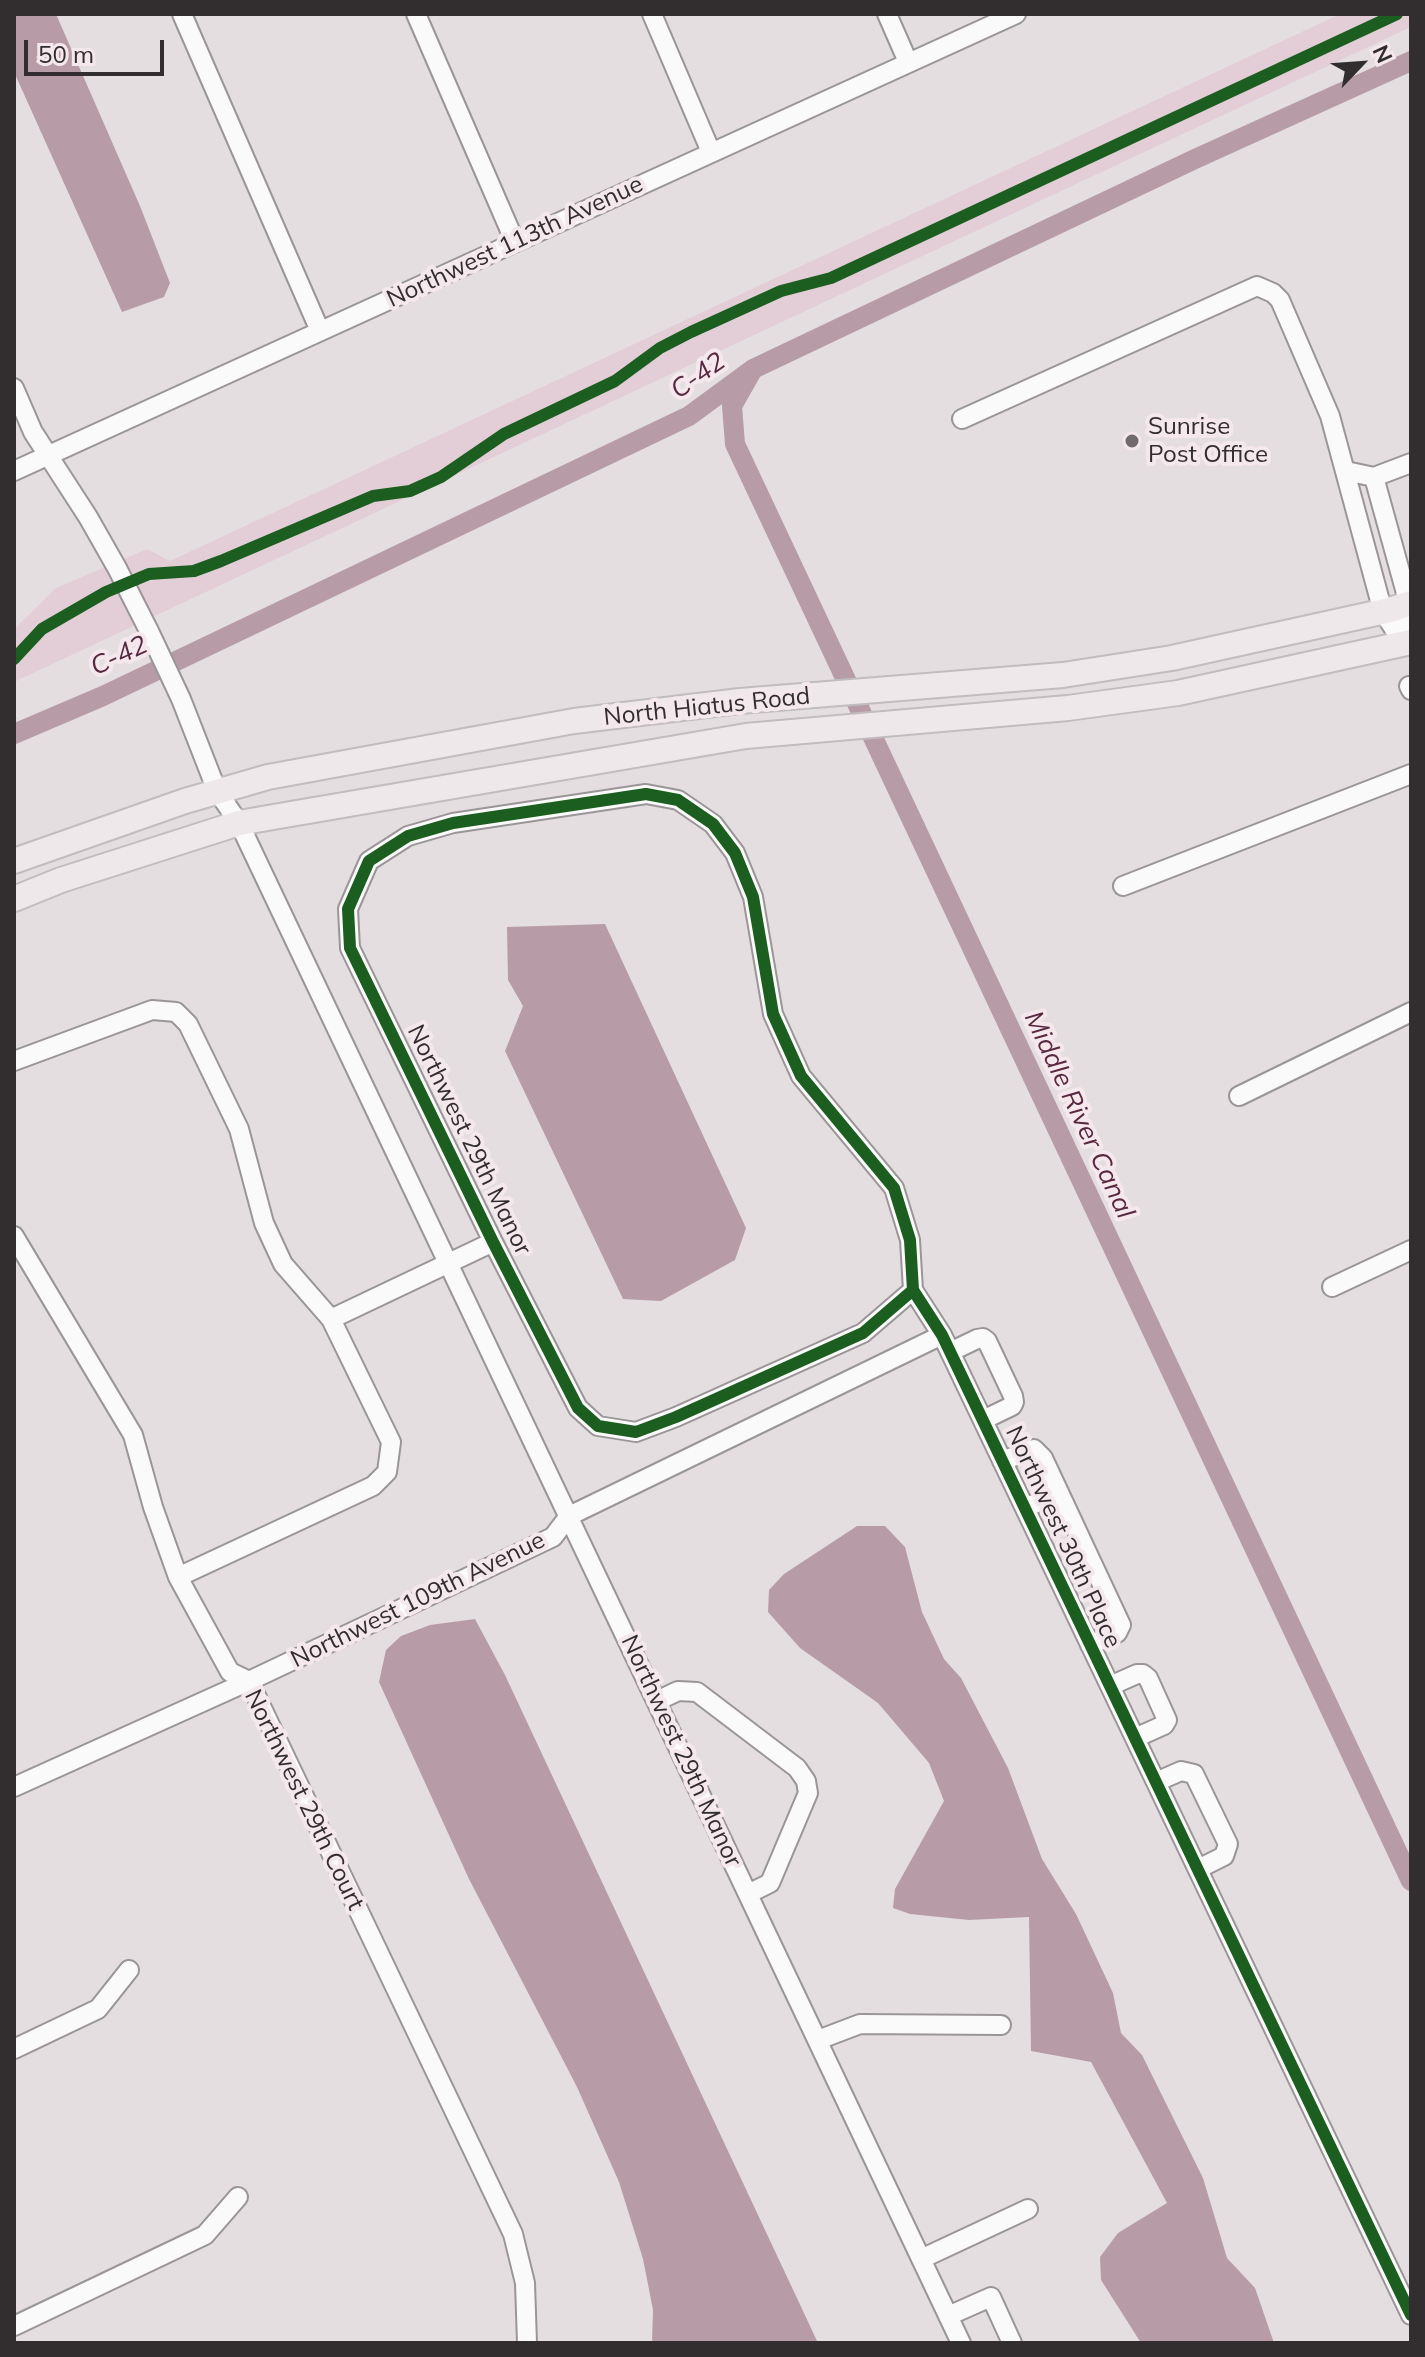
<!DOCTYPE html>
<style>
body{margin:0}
#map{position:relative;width:1425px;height:2357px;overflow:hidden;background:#e5dee1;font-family:Mulish,sans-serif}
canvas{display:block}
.frame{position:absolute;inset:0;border:16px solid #322d2f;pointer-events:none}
.north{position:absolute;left:1321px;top:24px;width:80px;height:80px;-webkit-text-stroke:6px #f5e8ed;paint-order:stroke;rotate:65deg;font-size:22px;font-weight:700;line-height:32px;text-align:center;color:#322d2f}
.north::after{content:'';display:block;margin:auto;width:28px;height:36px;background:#322d2f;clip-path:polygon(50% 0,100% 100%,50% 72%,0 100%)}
.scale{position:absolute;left:24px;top:40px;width:140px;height:36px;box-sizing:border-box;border:4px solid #322d2f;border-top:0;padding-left:10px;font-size:24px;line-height:28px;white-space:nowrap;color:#322d2f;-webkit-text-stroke:6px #f5e8ed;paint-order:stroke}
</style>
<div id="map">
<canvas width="1425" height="2357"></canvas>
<div class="frame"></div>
<div class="north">N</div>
<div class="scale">50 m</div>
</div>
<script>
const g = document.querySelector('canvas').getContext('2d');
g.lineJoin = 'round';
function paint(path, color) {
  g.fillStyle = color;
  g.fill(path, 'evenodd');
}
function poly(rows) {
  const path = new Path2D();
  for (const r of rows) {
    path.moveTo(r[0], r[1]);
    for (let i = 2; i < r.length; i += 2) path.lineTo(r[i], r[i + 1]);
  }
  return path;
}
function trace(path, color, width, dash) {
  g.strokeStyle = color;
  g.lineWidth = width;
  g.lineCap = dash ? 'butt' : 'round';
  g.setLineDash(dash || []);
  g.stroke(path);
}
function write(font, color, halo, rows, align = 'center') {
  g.font = font + ' Mulish,sans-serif';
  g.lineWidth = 8;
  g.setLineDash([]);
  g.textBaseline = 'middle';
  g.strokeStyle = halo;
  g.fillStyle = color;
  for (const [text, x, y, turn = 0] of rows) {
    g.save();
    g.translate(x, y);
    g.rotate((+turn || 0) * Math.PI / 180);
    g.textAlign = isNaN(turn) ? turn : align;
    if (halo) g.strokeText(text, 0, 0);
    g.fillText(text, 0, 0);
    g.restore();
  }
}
const green = poly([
 [1340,14,1411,14,1411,27,14,682,14,629,56,588,147,549,170,561]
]);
const water = poly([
 [14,14,56,14,140,206,170,283,164,297,122,312,14,72],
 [605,924,746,1228,735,1260,661,1301,623,1299,505,1051,523,1006,508,980,507,927],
 [857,1526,885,1526,905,1547,922,1612,944,1659,961,1678,1008,1768,1042,1859,1076,1914,1113,1993,1121,2033,1142,2055,1203,2178,1227,2258,1255,2288,1274,2343,1141,2343,1101,2280,1100,2257,1118,2233,1167,2203,1091,2062,1031,2051,1029,1917,969,1920,910,1914,893,1908,895,1889,944,1801,929,1763,878,1703,800,1648,768,1612,769,1590,784,1574],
 [475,1619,505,1675,818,2343,652,2343,653,2310,643,2259,619,2182,577,2087,469,1879,379,1682,386,1650,401,1636,430,1625]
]);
const canal = poly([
 [753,369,732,406,735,444,1411,1881],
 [14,734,103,696,689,416,753,369,1195,159,1411,61]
]);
const minor = poly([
 [182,14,320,331],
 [416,14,515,242],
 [652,14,711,152],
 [887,14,908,62],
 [14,388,33,432,88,517,117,568,149,631,181,699,217,791,239,823,961,2343],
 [962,419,1257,286,1273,293,1280,300,1330,416,1383,612,1404,644,1409,604,1374,477],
 [14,471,1016,14],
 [1346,471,1374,477,1411,463],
 [1409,686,1411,690],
 [1123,886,1411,774],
 [14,1061,152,1010,176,1012,188,1024,239,1129,264,1223,283,1264,331,1319,391,1442,387,1472,373,1486,178,1577],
 [1239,1096,1411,1012],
 [14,1236,133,1435,153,1507,178,1577,230,1672,249,1681,513,2234,525,2283,527,2343],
 [1332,1287,1411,1250],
 [913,1290,863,1333,676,1417,636,1432,598,1426,578,1408,493,1242,350,948,348,909,369,861,408,836,453,823,646,794,678,800,713,824,735,853,753,897,773,1014,801,1076,894,1188,910,1240,913,1290,942,1335,1411,2315],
 [331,1319,493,1242],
 [950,1352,977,1339,983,1338,987,1341,1013,1396,1014,1402,1012,1406,983,1420],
 [1002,1461,1034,1449,1043,1458,1121,1625,1117,1633,1090,1645],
 [1025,1508,1059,1493],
 [1110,1686,1137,1674,1143,1674,1148,1678,1167,1720,1164,1725,1135,1738],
 [657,1701,678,1691,697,1692,797,1768,806,1781,808,1793,770,1883,748,1894],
 [1156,1782,1181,1771,1194,1774,1228,1844,1224,1856,1198,1869],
 [14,1787,249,1681,553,1537,569,1516,942,1335],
 [818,2040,860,2024,1001,2025],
 [14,2049,98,2009,129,1970],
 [921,2259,1028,2209],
 [948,2316,991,2297,1012,2343],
 [14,2326,205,2235,238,2197]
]);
const major = poly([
 [14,861,185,801,268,777,574,721,740,701,1063,675,1172,658,1390,610,1411,603],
 [14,899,61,880,239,823,285,815,746,736,1068,708,1178,693,1411,642]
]);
const cycleway = poly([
 [14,659,42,629,106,592,149,574,194,571,221,561,373,496,410,491,441,477,504,434,615,381,660,348,691,332,781,291,831,278,1397,14],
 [913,1290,863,1333,676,1417,636,1432,598,1426,578,1408,493,1242,350,948,348,909,369,861,408,836,453,823,646,794,678,800,713,824,735,853,753,897,773,1014,801,1076,894,1188,910,1240,913,1290,942,1335,1411,2315]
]);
const markers = [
 [1132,441,8,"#716b6d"]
];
const streetNames = [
 ["Northwest 113th Avenue",515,242,-25],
 ["North Hiatus Road",707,707,-6],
 ["Northwest 29th Manor",469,1140,64],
 ["Northwest 30th Place",1063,1537,65],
 ["Northwest 109th Avenue",418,1600,-26],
 ["Northwest 29th Manor",681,1751,65],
 ["Northwest 29th Court",304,1800,64]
];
const poiNames = [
 ["Sunrise",1148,427],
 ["Post Office",1148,455]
];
const waterNames = [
 ["C-42",698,376,-35],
 ["C-42",119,656,-25],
 ["Middle River Canal",1079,1115,65]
];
paint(green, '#e3ced7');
paint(water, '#b79ca8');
trace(canal, '#b79ca8', 20);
trace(minor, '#9a9597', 22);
trace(major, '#c1bdbf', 28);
trace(minor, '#fbfafa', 18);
trace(major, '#efe8eb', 24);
trace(cycleway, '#1b5e20', 12);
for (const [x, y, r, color] of markers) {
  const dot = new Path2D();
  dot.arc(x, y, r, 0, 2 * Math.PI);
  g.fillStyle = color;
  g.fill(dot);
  trace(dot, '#f5e8ed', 3);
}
write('24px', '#322d2f', '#f5e8ed', streetNames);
write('24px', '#322d2f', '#f5e8ed', poiNames, 'left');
write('italic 26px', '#582740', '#f5e8ed', waterNames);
</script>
